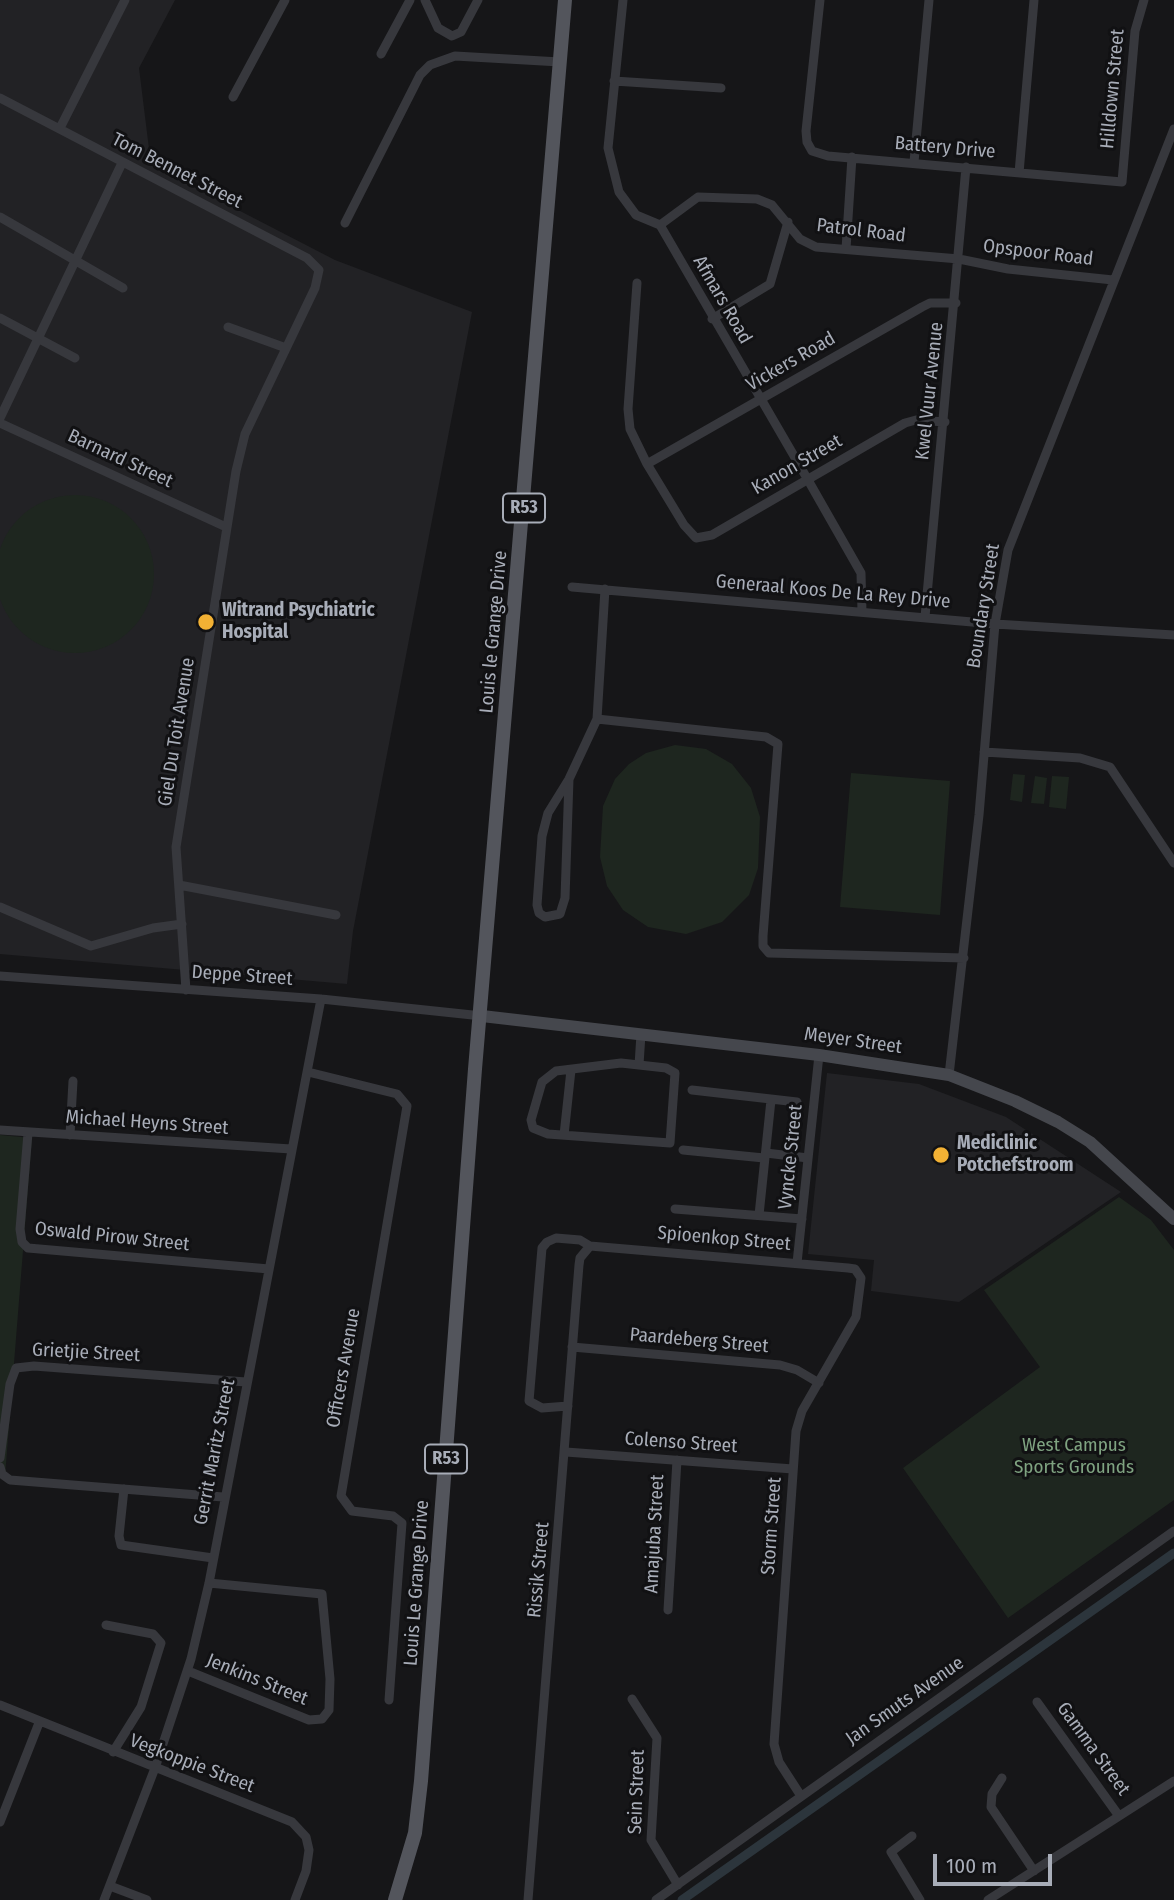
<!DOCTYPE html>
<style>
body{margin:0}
#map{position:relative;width:1174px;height:1900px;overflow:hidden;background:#161618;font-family:"Fira Sans Condensed",sans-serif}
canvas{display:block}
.scale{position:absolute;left:933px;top:1854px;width:119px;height:32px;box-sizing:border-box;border:4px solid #a8adb8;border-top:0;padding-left:9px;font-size:21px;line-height:24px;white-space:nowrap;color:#a8adb8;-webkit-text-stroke:5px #111113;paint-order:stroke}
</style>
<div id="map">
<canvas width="1174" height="1900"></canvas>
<div class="scale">100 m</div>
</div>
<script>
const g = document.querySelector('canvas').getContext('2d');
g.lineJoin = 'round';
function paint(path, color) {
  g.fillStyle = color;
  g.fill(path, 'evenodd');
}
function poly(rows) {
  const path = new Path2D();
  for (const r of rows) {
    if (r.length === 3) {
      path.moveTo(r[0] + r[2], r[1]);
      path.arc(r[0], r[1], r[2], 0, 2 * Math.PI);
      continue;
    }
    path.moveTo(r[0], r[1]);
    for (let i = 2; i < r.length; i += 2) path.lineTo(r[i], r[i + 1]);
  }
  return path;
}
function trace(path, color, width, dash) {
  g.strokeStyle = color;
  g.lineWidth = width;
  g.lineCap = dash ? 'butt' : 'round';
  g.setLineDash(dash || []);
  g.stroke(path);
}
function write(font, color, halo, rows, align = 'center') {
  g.font = font + ' "Fira Sans Condensed",sans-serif';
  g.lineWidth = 6;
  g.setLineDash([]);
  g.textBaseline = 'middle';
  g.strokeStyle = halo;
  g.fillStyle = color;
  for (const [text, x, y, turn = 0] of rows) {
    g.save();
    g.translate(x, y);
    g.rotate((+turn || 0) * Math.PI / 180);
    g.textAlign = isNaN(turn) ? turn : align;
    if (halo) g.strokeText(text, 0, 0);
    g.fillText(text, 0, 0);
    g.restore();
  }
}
const built = poly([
 [0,0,175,0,139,68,151,165,335,260,472,312,353,931,347,984,0,954],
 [827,1073,919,1084,1006,1117,1121,1192,959,1302,871,1291,874,1260,808,1254]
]);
const green = poly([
 [75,574,79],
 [675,745,706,749,732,764,751,788,760,817,758,868,749,895,722,922,686,934,648,927,623,910,607,886,600,857,603,806,615,779,629,764,646,753],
 [851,773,950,781,940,915,840,907],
 [1013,774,1025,775,1022,802,1010,800],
 [1035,776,1047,778,1044,804,1031,803],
 [1052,776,1069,777,1066,809,1049,807],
 [0,1135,32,1138,5,1476,0,1476],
 [1119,1197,1151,1220,1174,1250,1174,1500,1008,1618,903,1468,1040,1367,984,1290]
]);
const canal = poly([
 [682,1900,1174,1553]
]);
const street = poly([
 [425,0,438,28,452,36,461,32,478,0],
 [623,0,608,148,619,192,636,215,660,225,808,480,861,573,862,612],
 [820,0,806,131,807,142,812,151,828,156,1122,182,1135,31,1144,0],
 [381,54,410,0],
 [614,81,721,88],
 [233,97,285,0],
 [0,98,307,258,319,270,315,288,245,434,236,471,176,847,186,990],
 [60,128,125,0],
 [914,162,929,0],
 [1019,173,1034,0],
 [0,217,123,288],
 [345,223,420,75,430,65,455,56,560,62],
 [660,225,698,197,757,199,772,205,800,239,816,247,959,259,1008,269,1113,280],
 [846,249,852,157],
 [637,283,628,409,630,429,647,464,684,525,696,538,712,535,905,423,916,420,945,422],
 [0,318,75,358],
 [712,319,770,284,788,222],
 [228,327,286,348],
 [0,418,122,163],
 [0,423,226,527],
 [647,464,922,307,930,303,956,303],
 [572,587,995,624,1174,635],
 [605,589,597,719,766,737,778,744,763,936,763,946,769,953,964,958],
 [925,617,966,167],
 [984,752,1080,758,1110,767,1174,863],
 [569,779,565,898,560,914,545,917,539,913,537,905,542,836,548,813,569,779,597,719],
 [179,885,336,915],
 [0,907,91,946,153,928,182,924],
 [0,976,321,999,482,1016],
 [639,1065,666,1068,675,1073,670,1143,548,1134,533,1128,531,1120,542,1082,556,1071,621,1063,639,1065,641,1034],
 [308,1072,397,1094,407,1106,341,1496,352,1511,393,1516,402,1523,389,1700],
 [949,1075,979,815,995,624,1008,550,1174,129],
 [692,1090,797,1102],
 [0,1130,291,1149],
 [28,1133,20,1229,22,1242,28,1248,269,1269],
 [70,1135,73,1081],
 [564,1135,571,1070],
 [683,1150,764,1158],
 [766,1153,808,1158],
 [675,1209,802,1219],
 [759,1215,771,1100],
 [590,1246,848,1268,855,1269,861,1278,856,1317,802,1411,796,1431,774,1744,779,1762,801,1796],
 [797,1263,819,1055],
 [572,1347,780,1365,797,1370,819,1383],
 [568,1406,542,1408,529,1401,542,1248,547,1242,556,1238,580,1240,590,1246],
 [566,1452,793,1469],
 [0,1458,10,1384,16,1368,34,1366,246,1382],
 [0,1467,2,1474,10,1480,223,1497],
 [124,1489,119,1536,121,1545,213,1558],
 [668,1610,677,1460],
 [106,1625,153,1634,161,1643,141,1707,113,1752],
 [188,1671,309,1720,322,1719,329,1710,330,1679,322,1594,209,1583],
 [632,1699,657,1738,651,1840,678,1885],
 [1037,1702,1119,1816],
 [0,1705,292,1822,306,1837,309,1850,306,1871,295,1900],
 [1002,1778,992,1794,991,1807,1034,1871],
 [0,1822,39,1723],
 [912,1836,891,1852,920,1900],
 [110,1886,147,1900],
 [104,1900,155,1768,191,1659,209,1583,321,999],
 [528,1900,579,1265,580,1258,590,1246],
 [656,1900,1174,1531],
 [988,1900,1174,1781]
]);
const secondary = poly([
 [482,1016,819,1055,949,1075,1015,1101,1058,1122,1090,1142,1174,1219]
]);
const primary = poly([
 [395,1900,415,1833,421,1781,475,1069,565,0]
]);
const markers = [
 [206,622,9,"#f2b134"],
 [941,1155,9,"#f2b134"]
];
const shields = [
 [524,508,42],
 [446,1459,42]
];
const shieldNames = [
 ["R53",524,508],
 ["R53",446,1459]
];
const streetNames = [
 ["Hilldown Street",1113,89,-85],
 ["Battery Drive",945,148,5],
 ["Tom Bennet Street",177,171,27],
 ["Patrol Road",861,231,7],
 ["Opspoor Road",1038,253,7],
 ["Afmars Road",722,300,60],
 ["Vickers Road",791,362,-30],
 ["Kwel Vuur Avenue",930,391,-84],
 ["Barnard Street",120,459,25],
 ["Kanon Street",797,465,-30],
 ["Generaal Koos De La Rey Drive",833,592,5],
 ["Boundary Street",984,606,-81],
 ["Louis le Grange Drive",494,632,-85],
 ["Giel Du Toit Avenue",177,732,-81],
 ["Deppe Street",242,976,4],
 ["Meyer Street",853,1041,8],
 ["Michael Heyns Street",147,1123,4],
 ["Vyncke Street",791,1157,-84],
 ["Oswald Pirow Street",112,1237,6],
 ["Spioenkop Street",724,1239,5],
 ["Paardeberg Street",699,1341,5],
 ["Grietjie Street",86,1353,3],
 ["Officers Avenue",344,1368,-80],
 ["Colenso Street",681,1443,4],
 ["Gerrit Maritz Street",215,1452,-79],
 ["Storm Street",772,1526,-86],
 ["Amajuba Street",655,1534,-87],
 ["Rissik Street",539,1570,-85],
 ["Louis Le Grange Drive",417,1583,-86],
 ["Jenkins Street",257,1680,22],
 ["Jan Smuts Avenue",905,1701,-35],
 ["Gamma Street",1093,1749,54],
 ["Vegkoppie Street",192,1764,21],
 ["Sein Street",637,1792,-88]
];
const poiNames = [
 ["Witrand Psychiatric",222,611],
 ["Hospital",222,633],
 ["Mediclinic",957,1144],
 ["Potchefstroom",957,1166]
];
const parkNames = [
 ["West Campus",1074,1446],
 ["Sports Grounds",1074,1468]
];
paint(built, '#222225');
paint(green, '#1e261f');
trace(canal, '#2c353c', 9);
trace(street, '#37383d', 9);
trace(secondary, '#45474d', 12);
trace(primary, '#53555c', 14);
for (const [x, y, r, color] of markers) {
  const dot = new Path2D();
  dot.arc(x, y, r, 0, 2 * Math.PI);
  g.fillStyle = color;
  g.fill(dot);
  trace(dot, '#111113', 2.5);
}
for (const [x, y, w] of shields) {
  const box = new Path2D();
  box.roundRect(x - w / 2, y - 14.5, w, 29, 5);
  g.fillStyle = '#111113';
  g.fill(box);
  trace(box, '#a8adb8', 2);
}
write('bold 18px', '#a8adb8', null, shieldNames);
write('19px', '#a8adb8', '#111113', streetNames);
write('bold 19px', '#a8adb8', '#111113', poiNames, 'left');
write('19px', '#7fa381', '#111113', parkNames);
</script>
